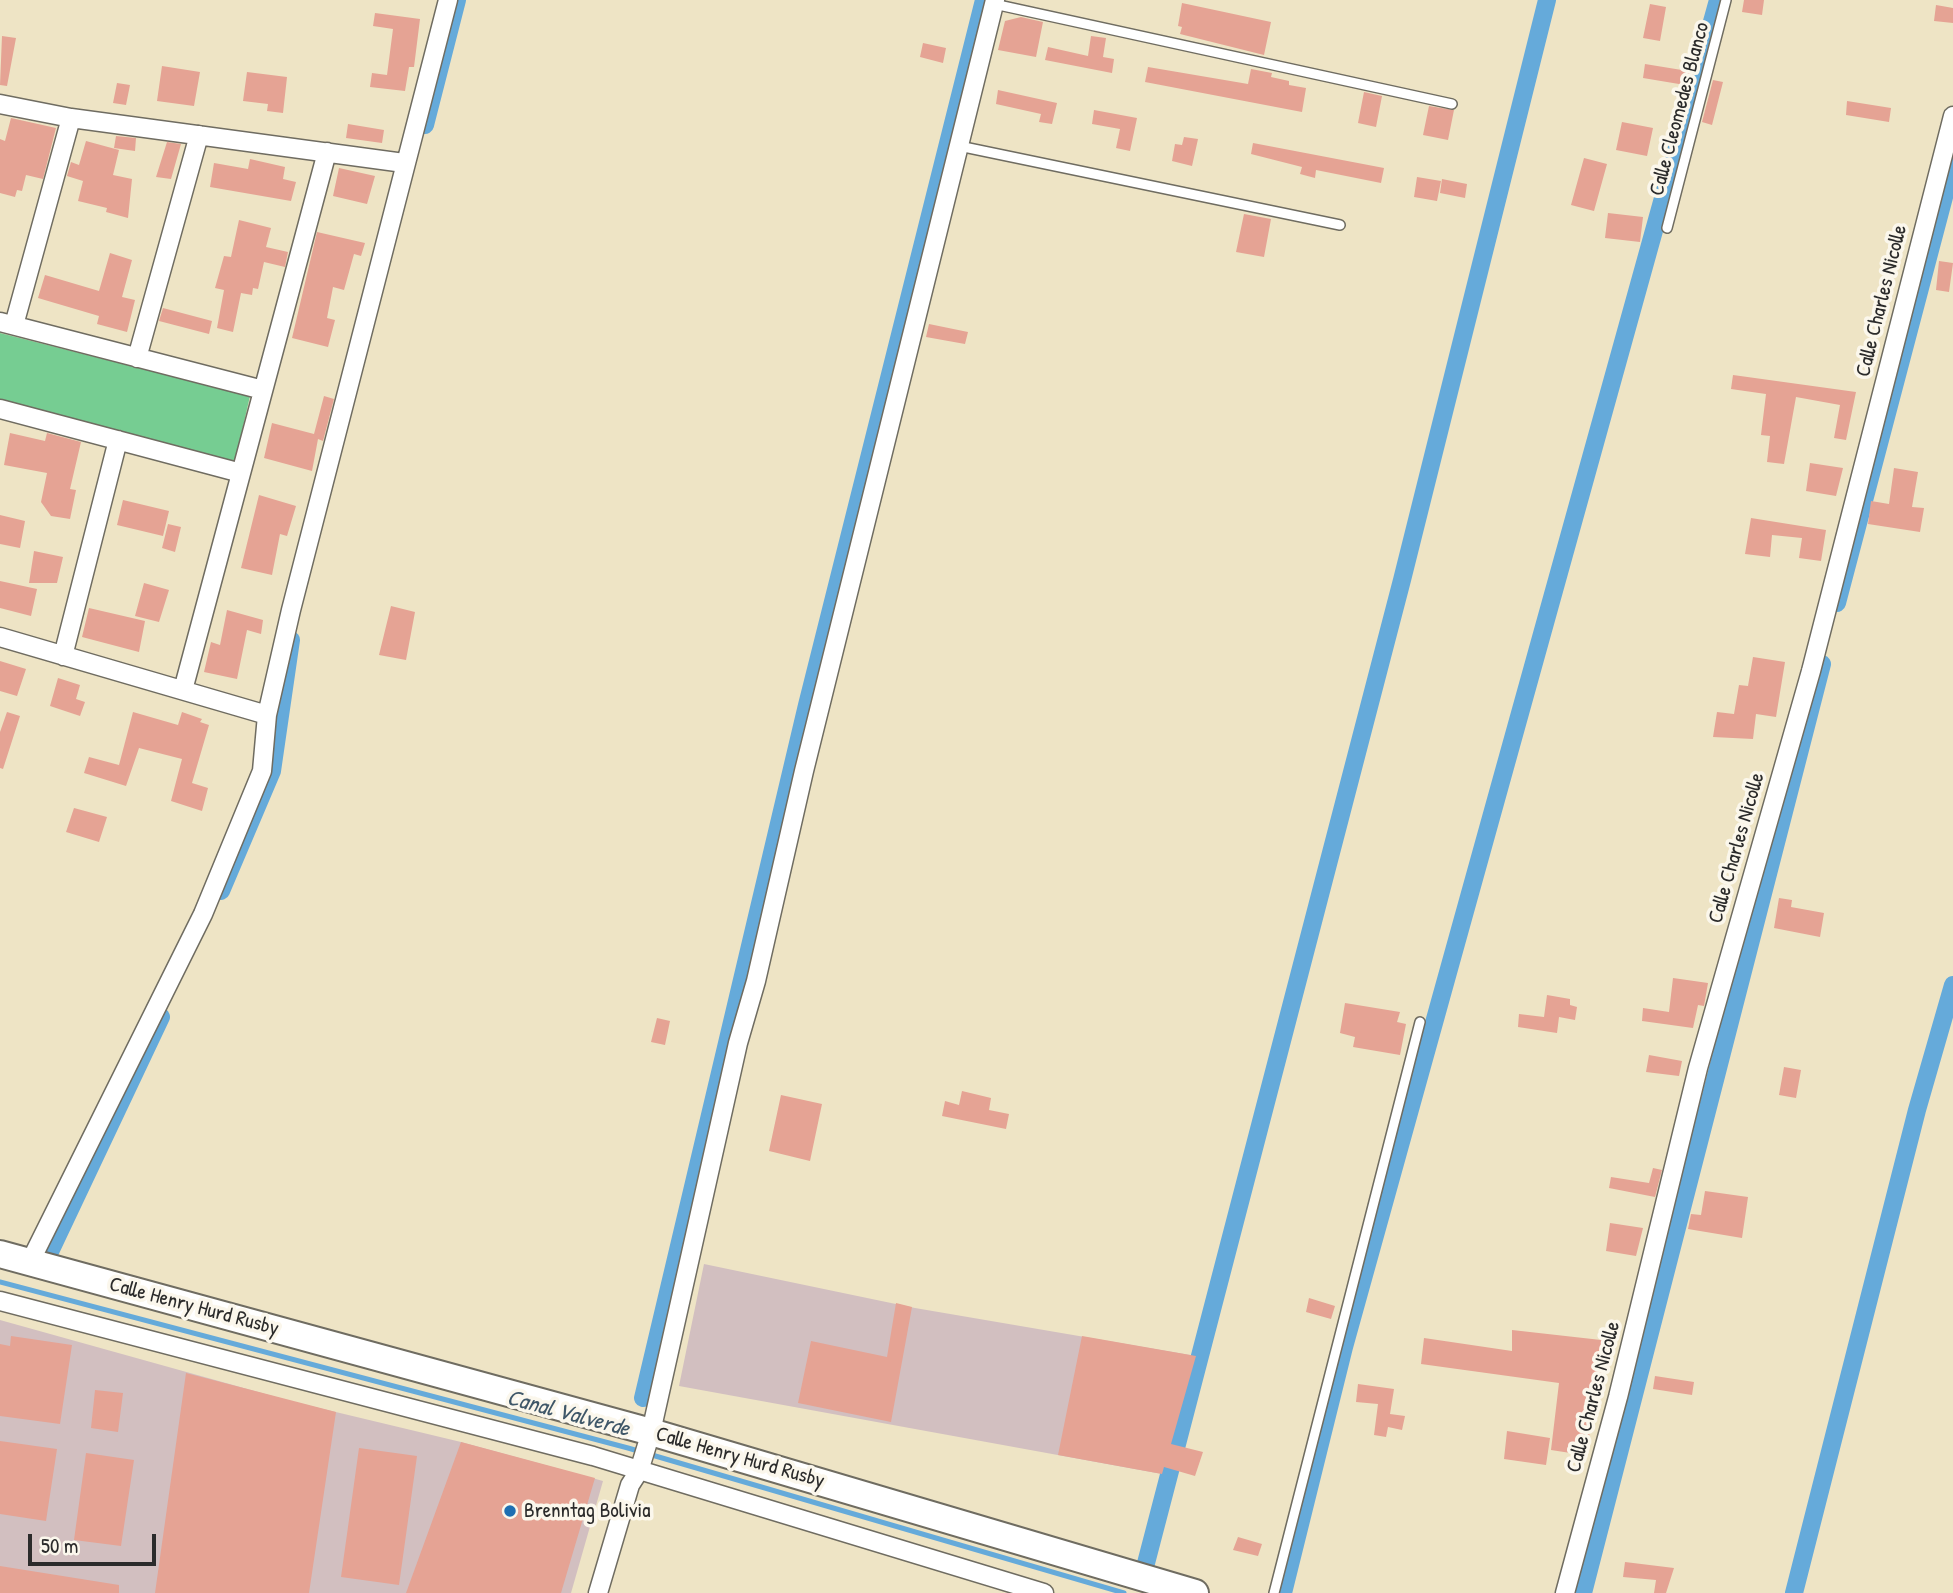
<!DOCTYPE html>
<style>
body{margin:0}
#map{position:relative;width:1953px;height:1593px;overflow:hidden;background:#eee4c5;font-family:"Patrick Hand",sans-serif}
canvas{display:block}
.scale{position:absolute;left:28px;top:1534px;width:128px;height:32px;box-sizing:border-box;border:4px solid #2b2b2b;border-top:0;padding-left:9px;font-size:21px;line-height:24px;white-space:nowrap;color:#2b2b2b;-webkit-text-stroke:5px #fbf7ec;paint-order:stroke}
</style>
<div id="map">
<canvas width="1953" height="1593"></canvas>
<div class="scale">50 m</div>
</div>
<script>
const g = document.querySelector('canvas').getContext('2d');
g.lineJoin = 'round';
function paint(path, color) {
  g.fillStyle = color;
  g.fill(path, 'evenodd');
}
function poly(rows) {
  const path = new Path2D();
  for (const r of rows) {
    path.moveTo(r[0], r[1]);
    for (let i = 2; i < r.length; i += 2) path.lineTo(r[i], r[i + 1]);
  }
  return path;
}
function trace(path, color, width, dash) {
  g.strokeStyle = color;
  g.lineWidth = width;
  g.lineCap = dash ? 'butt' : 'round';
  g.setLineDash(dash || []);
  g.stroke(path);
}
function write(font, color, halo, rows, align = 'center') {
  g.font = font + ' "Patrick Hand",sans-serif';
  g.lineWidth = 7;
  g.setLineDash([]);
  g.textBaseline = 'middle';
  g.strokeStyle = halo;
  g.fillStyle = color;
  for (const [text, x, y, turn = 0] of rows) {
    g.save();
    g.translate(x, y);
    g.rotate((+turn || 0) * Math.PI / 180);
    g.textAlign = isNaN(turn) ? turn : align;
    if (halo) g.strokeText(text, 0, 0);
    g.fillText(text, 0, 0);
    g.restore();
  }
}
const industrial = poly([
 [704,1264,915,1308,1196,1356,1162,1474,679,1386],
 [0,1320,294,1402,461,1442,603,1481,571,1593,0,1593]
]);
const green = poly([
 [0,333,250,396,235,462,0,400]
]);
const stream = poly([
 [0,1282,628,1448,1124,1593]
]);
const canal = poly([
 [425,125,457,0],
 [1837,603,1953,163],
 [221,891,272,771,291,640],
 [48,1256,161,1017],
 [643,1398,807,705,984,0],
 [1145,1567,1402,580,1547,0],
 [1283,1593,1344,1347,1718,0],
 [1583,1593,1822,664],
 [1794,1593,1917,1110,1953,985]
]);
const building = poly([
 [1744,0,1764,0,1762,15,1742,12],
 [1182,3,1271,22,1264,55,1180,34,1182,27,1178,26],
 [1650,4,1666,7,1660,41,1643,38],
 [1936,5,1953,8,1953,23,1934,21],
 [375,13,420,19,414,67,409,67,405,91,370,87,372,73,387,75,393,29,373,26],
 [1021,17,1043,22,1036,57,998,50,1005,21],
 [2,36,16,38,7,86,0,85],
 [1091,36,1106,38,1103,57,1114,59,1112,73,1045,60,1048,47,1088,56],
 [923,43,946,48,943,63,920,57],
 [1645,64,1694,72,1691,86,1643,78],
 [162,66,200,72,194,106,157,101],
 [1148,67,1248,84,1251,69,1272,73,1271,77,1289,81,1289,85,1306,88,1302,112,1145,82],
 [247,72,287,77,283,113,267,111,268,104,243,101],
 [1713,80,1723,82,1712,125,1702,122],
 [117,83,130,85,126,105,113,103],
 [998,90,1057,103,1052,124,1039,122,1041,114,996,104],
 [1364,92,1382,96,1376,127,1358,123],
 [1847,101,1891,108,1889,122,1846,115],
 [1429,106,1454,110,1448,140,1423,135],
 [1094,110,1137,118,1130,151,1116,148,1120,129,1092,124],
 [11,118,56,128,43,179,26,175,22,191,17,190,15,197,0,193,0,139,5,141],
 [1622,122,1653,128,1647,156,1616,150],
 [348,124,384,130,382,143,346,138],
 [116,136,136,138,135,151,114,148],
 [1184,137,1198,139,1192,166,1172,161,1175,144,1182,145],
 [86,141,119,150,113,175,132,179,128,218,106,212,107,208,78,201,83,181,67,176,71,162,79,165],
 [167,142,181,144,171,179,156,177],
 [1253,143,1384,168,1381,183,1316,170,1315,178,1300,174,1302,167,1251,154],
 [1584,158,1607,164,1594,211,1571,205],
 [250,159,285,167,283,179,296,182,291,201,210,187,214,163,248,169],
 [339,168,375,176,367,204,333,196],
 [1417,177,1441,181,1437,201,1414,197],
 [1442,179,1467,184,1465,198,1440,193],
 [1608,213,1643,217,1640,242,1605,238],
 [1244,214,1271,219,1264,257,1236,252],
 [239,220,271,228,266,247,288,252,285,267,264,262,258,289,253,288,252,295,241,293,233,332,217,328,224,290,215,288,224,256,231,257],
 [317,232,365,243,361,256,354,254,344,290,333,287,327,318,335,320,328,347,292,338],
 [110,253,132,260,122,297,135,300,127,332,97,324,99,316,38,298,45,275,99,291],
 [1939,261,1953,263,1949,292,1936,290],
 [163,308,212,321,209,334,159,321],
 [929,324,968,332,965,344,926,337],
 [1733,375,1856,392,1846,440,1834,438,1840,405,1796,397,1784,464,1767,462,1770,436,1761,435,1766,394,1731,389],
 [324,396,334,399,323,441,318,439,312,471,264,458,272,423,314,434],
 [10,433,45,441,47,433,81,442,70,489,76,490,70,519,51,516,41,502,47,473,4,465],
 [1810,463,1843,468,1836,496,1806,491],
 [1894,468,1918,472,1912,507,1924,508,1920,532,1868,524,1871,501,1889,504],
 [259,495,296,506,287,536,280,534,272,575,241,568],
 [123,500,169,511,163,536,117,525],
 [0,515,25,521,20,548,0,544],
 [1751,518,1826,530,1821,561,1799,558,1802,538,1772,535,1770,557,1745,554],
 [168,524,181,527,175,552,162,548],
 [34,551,63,557,57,583,29,583],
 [0,581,37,589,31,616,0,608],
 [144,583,169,590,159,622,135,616],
 [391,606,415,612,406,660,379,655],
 [89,608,145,621,139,652,82,637],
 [227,610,263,620,261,634,247,630,237,679,204,672,211,642,220,645],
 [1753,657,1785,662,1776,717,1756,714,1753,739,1713,737,1717,712,1734,714,1739,685,1748,686],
 [0,661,26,669,17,696,0,691],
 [58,678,80,685,76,699,85,702,80,716,50,706],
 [7,712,20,716,3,769,0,768,0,732],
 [133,712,178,725,182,712,202,719,200,722,209,725,192,783,208,788,202,811,171,801,182,759,139,748,126,786,84,773,89,757,119,765],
 [74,808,107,817,99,842,66,832],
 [1779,898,1792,900,1791,907,1824,913,1820,937,1774,928],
 [1673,978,1708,983,1704,1006,1698,1005,1693,1028,1642,1021,1643,1008,1669,1012],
 [1547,995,1570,999,1570,1005,1577,1007,1575,1020,1559,1017,1557,1033,1518,1027,1519,1014,1544,1017],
 [1345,1003,1400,1012,1397,1022,1406,1024,1400,1055,1353,1047,1355,1037,1340,1033],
 [657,1018,670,1021,665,1045,651,1042],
 [1649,1055,1682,1061,1679,1076,1646,1072],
 [1784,1067,1801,1070,1796,1098,1779,1095],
 [962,1091,991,1098,989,1110,1009,1114,1006,1129,942,1116,945,1101,959,1105],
 [781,1095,822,1104,810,1161,769,1151],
 [1653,1168,1662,1170,1655,1197,1609,1188,1611,1177,1649,1183],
 [1705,1191,1748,1197,1742,1238,1688,1229,1691,1214,1701,1215],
 [1610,1223,1643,1228,1636,1256,1606,1251],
 [1309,1298,1335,1306,1331,1319,1306,1312],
 [896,1303,912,1307,891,1422,798,1403,811,1341,887,1357],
 [1512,1330,1610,1341,1588,1441,1580,1440,1577,1454,1551,1450,1559,1383,1421,1364,1424,1338,1512,1351],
 [11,1336,72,1345,60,1424,0,1416,0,1344,10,1346],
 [1082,1336,1196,1356,1171,1444,1203,1452,1195,1476,1164,1467,1162,1474,1058,1455],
 [186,1373,336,1412,309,1593,155,1593],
 [1655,1376,1694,1382,1692,1395,1653,1389],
 [1358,1384,1394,1389,1390,1414,1405,1416,1402,1430,1388,1427,1386,1437,1374,1435,1378,1404,1356,1402],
 [95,1390,123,1393,118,1432,91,1428],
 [1507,1431,1550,1438,1546,1465,1504,1459],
 [0,1441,57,1449,46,1521,0,1514],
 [461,1442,595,1478,561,1593,406,1593],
 [359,1448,417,1456,399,1585,341,1577],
 [86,1453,134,1460,121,1546,74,1540],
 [1238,1537,1262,1544,1258,1556,1233,1550],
 [1625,1562,1674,1568,1666,1593,1654,1593,1656,1580,1623,1577],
 [0,1566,119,1585,119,1593,0,1593]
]);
const lane = poly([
 [994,4,1452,104],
 [959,146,1340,225],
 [1667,228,1726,0],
 [1274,1593,1420,1022]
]);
const street = poly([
 [0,104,71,118,404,163],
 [0,322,263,390],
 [14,325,71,118],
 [137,358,199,135],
 [0,409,241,473],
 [0,637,267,715],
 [63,656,118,440],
 [183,690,327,152],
 [30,1262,203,914,262,771,267,715,291,610,448,0],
 [0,1301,593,1456,1044,1593],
 [598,1593,630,1485,639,1471,651,1432,738,1043,756,981,804,771,995,0],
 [1565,1593,1618,1397,1698,1068,1811,671,1953,116]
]);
const secondary = poly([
 [0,1254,651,1432,1195,1593]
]);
const markers = [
 [510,1511,7,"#1f6fb2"]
];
const streetNames = [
 ["Calle Cleomedes Blanco",1680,109,-75],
 ["Calle Charles Nicolle",1882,301,-76],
 ["Calle Charles Nicolle",1737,848,-74],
 ["Calle Henry Hurd Rusby",194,1307,15],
 ["Calle Charles Nicolle",1594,1397,-75],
 ["Calle Henry Hurd Rusby",740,1458,16]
];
const poiNames = [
 ["Brenntag Bolivia",524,1511]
];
const waterNames = [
 ["Canal Valverde",568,1414,15]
];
paint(industrial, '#d2bfc0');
paint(green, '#76cd92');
trace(stream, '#65aada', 5);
trace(canal, '#65aada', 18);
paint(building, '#e5a394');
trace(lane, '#6f6c61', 12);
trace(street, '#6f6c61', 21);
trace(secondary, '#6f6c61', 30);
trace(lane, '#fff', 9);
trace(street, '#fff', 18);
trace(secondary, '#fff', 26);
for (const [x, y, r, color] of markers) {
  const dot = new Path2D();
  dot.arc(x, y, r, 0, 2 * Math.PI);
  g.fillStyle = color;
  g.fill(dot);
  trace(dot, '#fbf7ec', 2.5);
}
write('21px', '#2b2b2b', '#fbf7ec', streetNames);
write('21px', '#2b2b2b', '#fbf7ec', poiNames, 'left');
write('italic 23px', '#3f5768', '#fbf7ec', waterNames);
</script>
